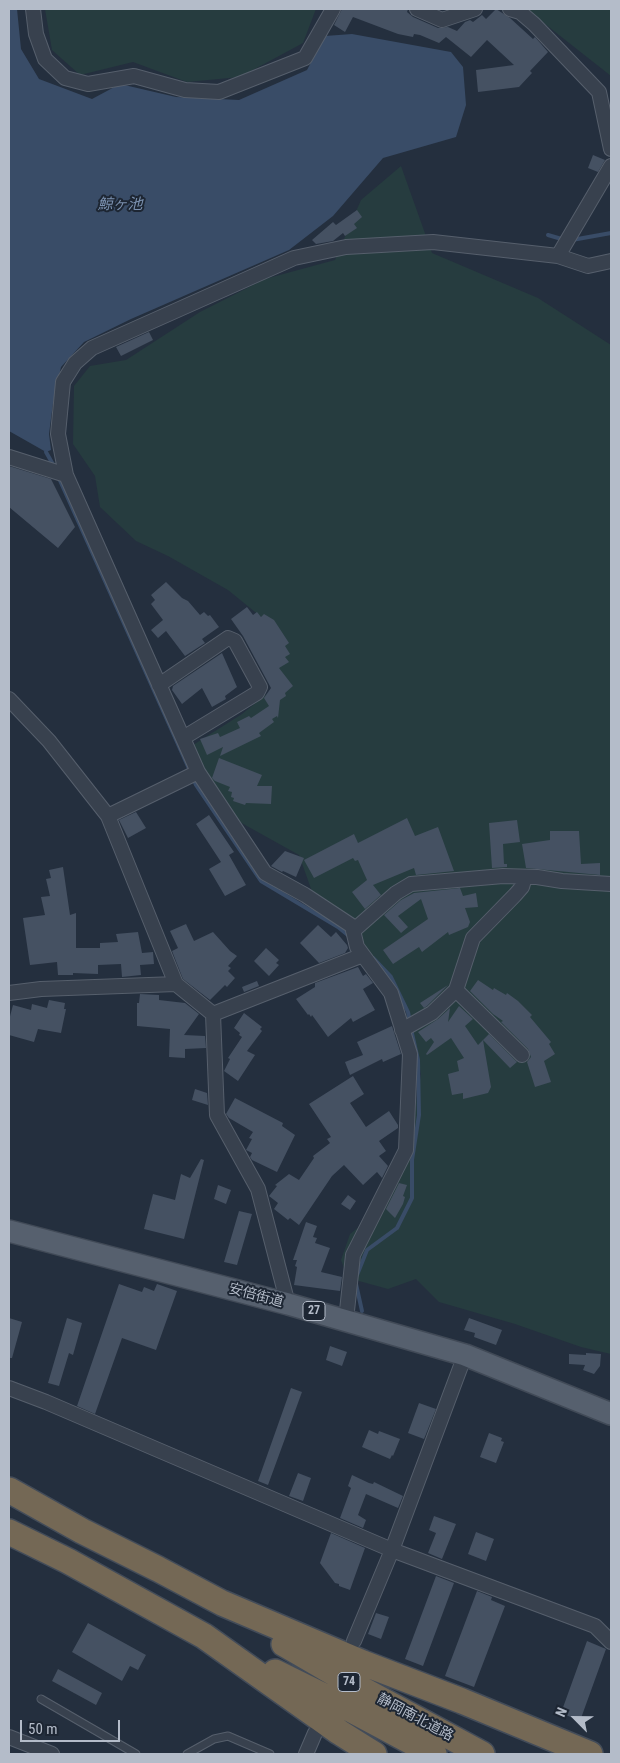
<!DOCTYPE html>
<meta charset="utf-8">
<style>
body{margin:0}
#map{position:relative;width:620px;height:1763px;overflow:hidden;background:#242f3e;font-family:"Roboto Condensed",sans-serif}
canvas{display:block}
.frame{position:absolute;inset:0;border:10px solid #b4bcc9;pointer-events:none}
.north{position:absolute;left:550px;top:1693px;width:50px;height:50px;-webkit-text-stroke:4px #1d2633;paint-order:stroke;rotate:293deg;font-size:14px;font-weight:700;line-height:20px;text-align:center;color:#b4bcc9}
.north::after{content:'';display:block;margin:auto;width:18px;height:22px;background:#b4bcc9;clip-path:polygon(50% 0,100% 100%,50% 72%,0 100%)}
.scale{position:absolute;left:20px;top:1720px;width:100px;height:22px;box-sizing:border-box;border:2px solid #b4bcc9;border-top:0;padding-left:6px;font-size:15px;line-height:18px;white-space:nowrap;color:#b4bcc9;-webkit-text-stroke:4px #1d2633;paint-order:stroke}
</style>
<div id="map">
<canvas width="620" height="1763"></canvas>
<div class="frame"></div>
<div class="north">N</div>
<div class="scale">50 m</div>
</div>
<script>
const g = document.querySelector('canvas').getContext('2d');
g.lineJoin = 'round';
function paint(path, color) {
  g.fillStyle = color;
  g.fill(path, 'evenodd');
}
function poly(rows) {
  const path = new Path2D();
  for (const r of rows) {
    path.moveTo(r[0], r[1]);
    for (let i = 2; i < r.length; i += 2) path.lineTo(r[i], r[i + 1]);
  }
  return path;
}
function trace(path, color, width, dash) {
  g.strokeStyle = color;
  g.lineWidth = width;
  g.lineCap = dash ? 'butt' : 'round';
  g.setLineDash(dash || []);
  g.stroke(path);
}
function write(font, color, halo, rows, align = 'center') {
  g.font = font + ' "Roboto Condensed","Noto Sans JP",sans-serif';
  g.lineWidth = 4;
  g.setLineDash([]);
  g.textBaseline = 'middle';
  g.strokeStyle = halo;
  g.fillStyle = color;
  for (const [text, x, y, turn = 0] of rows) {
    g.save();
    g.translate(x, y);
    g.rotate((+turn || 0) * Math.PI / 180);
    g.textAlign = isNaN(turn) ? turn : align;
    if (halo) g.strokeText(text, 0, 0);
    g.fillText(text, 0, 0);
    g.restore();
  }
}
const green = poly([
 [45,9,316,9,303,43,240,77,187,82,133,62,80,75,52,50],
 [526,9,611,9,611,76],
 [401,166,432,253,538,298,611,345,611,1354,581,1347,515,1324,439,1302,416,1279,388,1289,348,1278,341,1260,350,1234,379,1211,410,1137,421,1074,409,1010,363,945,315,900,299,855,220,811,195,771,193,745,242,714,273,689,271,625,228,590,168,556,136,541,100,507,95,476,73,444,74,386,90,366,126,360,200,312,265,279,335,260,361,200]
]);
const water = poly([
 [9,9,17,9,21,49,39,79,92,99,120,84,176,97,239,100,307,70,325,36,352,34,451,52,463,67,466,105,456,137,383,158,333,216,289,250,131,319,84,342,61,367,53,403,49,434,51,450,46,452,9,431]
]);
const stream = poly([
 [548,235,565,240],
 [572,240,611,233],
 [46,452,55,468],
 [58,476,190,771],
 [193,778,196,785,261,881,338,927,349,936],
 [373,958,391,977,408,1012,410,1022],
 [357,1275,367,1250,397,1228,412,1198,412,1160,419,1115,418,1060,411,1029],
 [356,1284,362,1311]
]);
const building = poly([
 [342,9,408,9,407,12,413,17,438,28,448,27,457,31,465,22,470,20,473,22,482,15,486,19,496,9,510,18,533,39,535,37,548,52,530,71,532,73,519,87,478,92,476,70,514,65,487,40,471,57,446,37,439,43,420,35,414,34,413,37,398,34,353,17,345,32,334,25],
 [593,155,605,160,598,172,588,168],
 [357,210,362,217,354,224,357,228,345,236,343,233,333,241,316,244,312,240,333,222,336,225],
 [149,332,153,340,121,356,116,347],
 [9,466,51,479,75,527,58,548,9,507],
 [166,582,182,598,188,601,200,615,204,612,208,616,210,615,219,627,202,639,205,643,185,656,166,631,158,638,151,630,163,620,151,604,155,600,151,595],
 [247,607,253,615,257,612,261,617,264,614,274,620,289,643,285,646,290,654,285,657,289,662,279,668,293,686,285,693,286,696,280,700,278,718,277,716,272,719,274,722,259,733,261,736,220,756,223,747,207,755,200,739,218,733,220,737,240,728,237,722,249,716,251,718,269,706,264,698,271,688,243,636,231,619],
 [222,653,237,687,225,696,226,699,212,707,202,688,182,704,172,690,173,686],
 [219,758,262,775,257,786,272,786,271,804,246,803,245,805,233,801,234,798,231,797,232,792,228,791,230,787,215,781,212,778],
 [136,812,146,828,128,838,119,820],
 [209,815,234,852,229,855,246,885,225,896,209,869,221,862,196,824],
 [407,818,415,836,438,827,454,871,416,875,414,868,373,885,381,895,365,909,352,892,367,880,358,860,355,861,353,858,314,878,304,860,354,834,358,843],
 [517,820,520,842,503,844,504,864,507,864,507,867,492,868,489,823],
 [550,831,579,831,581,864,600,863,600,875,526,868,522,844,550,840],
 [285,851,304,858,296,877,283,871,282,872,271,866],
 [63,867,70,915,76,913,76,948,100,948,100,943,118,942,116,934,138,932,142,953,153,952,154,964,140,965,141,975,122,977,121,964,98,965,98,974,73,973,73,975,58,975,57,962,30,965,23,918,45,915,41,897,50,896,46,879,51,878,49,870],
 [460,888,463,896,476,893,478,907,465,908,470,922,468,927,449,935,448,932,422,952,419,947,393,964,383,950,428,919,421,899,398,916,408,927,401,933,384,915,401,900,414,893],
 [186,924,194,941,213,932,230,951,237,956,228,966,231,968,228,971,235,978,227,987,225,985,210,1000,183,979,172,951,178,948,170,931],
 [318,925,331,937,336,932,347,945,348,948,345,953,319,963,300,943],
 [266,948,279,960,276,963,279,965,269,976,254,961],
 [358,967,363,976,366,974,373,983,363,989,375,1010,353,1022,351,1018,328,1037,312,1015,311,1017,309,1014,308,1015,296,999,315,987,315,983],
 [478,980,493,990,494,988,506,995,507,993,518,1001,532,1015,530,1017,551,1042,549,1044,555,1054,544,1061,551,1082,535,1087,527,1062,531,1057,528,1049,501,1022,503,1021,493,1014,470,991],
 [257,981,259,986,244,992,242,987],
 [448,985,427,1006,424,1008,420,1003],
 [140,994,159,995,159,1000,185,1003,199,1014,184,1035,205,1036,206,1048,185,1049,185,1058,169,1057,170,1029,137,1026,137,1003,139,1003],
 [49,1000,65,1003,64,1009,66,1009,61,1033,38,1029,34,1042,9,1035,9,1020,13,1005,31,1010,32,1004,47,1008],
 [459,1006,473,1019,465,1026,478,1045,489,1034,517,1062,510,1068,483,1040,491,1087,488,1093,463,1099,463,1093,452,1095,451,1090,448,1074,459,1071,457,1061,464,1058,451,1038,427,1055,426,1054,434,1042,431,1038,426,1042,418,1032,438,1019,450,1008,448,1022],
 [244,1013,262,1027,260,1029,262,1031,247,1051,255,1055,238,1081,224,1071,230,1059,228,1058,242,1037,239,1035,240,1033,234,1028],
 [392,1026,401,1054,383,1062,382,1059,350,1075,345,1062,363,1055,357,1042],
 [353,1076,364,1094,350,1103,366,1127,389,1111,398,1125,398,1128,379,1141,386,1151,379,1156,388,1166,382,1178,377,1172,363,1185,344,1165,332,1176,299,1225,290,1218,288,1220,274,1209,278,1203,269,1196,277,1186,275,1185,289,1174,299,1180,314,1158,313,1156,330,1143,327,1139,331,1137,309,1104],
 [195,1089,207,1093,208,1105,192,1100],
 [235,1098,283,1123,282,1126,295,1135,277,1172,252,1160,250,1157,252,1153,246,1150,252,1139,249,1138,253,1132,229,1118,226,1114],
 [201,1159,204,1160,184,1239,144,1229,153,1194,175,1200,181,1174,190,1178],
 [399,1183,407,1185,403,1196,405,1197,403,1204,395,1218,386,1209],
 [218,1185,231,1190,226,1204,214,1199],
 [348,1195,356,1201,350,1210,341,1204],
 [239,1211,252,1214,237,1265,224,1262],
 [306,1222,317,1226,313,1237,317,1238,315,1243,330,1248,321,1272,342,1277,340,1291,294,1285,297,1267,295,1266,297,1260,293,1260],
 [119,1284,142,1292,144,1287,154,1291,157,1284,177,1291,156,1350,122,1338,95,1414,77,1406],
 [9,1318,22,1322,12,1358,9,1358],
 [67,1318,82,1323,73,1355,69,1353,59,1386,48,1383],
 [469,1318,502,1330,496,1345,474,1337,475,1333,464,1330],
 [330,1346,347,1352,342,1366,326,1360],
 [586,1353,601,1354,600,1366,594,1374,583,1370,585,1365,569,1364,569,1354,586,1355],
 [291,1388,302,1392,268,1485,258,1481],
 [419,1403,436,1409,424,1439,408,1433],
 [369,1430,378,1434,379,1431,400,1439,393,1456,392,1455,390,1459,362,1447],
 [489,1433,502,1438,501,1441,504,1442,496,1463,480,1457],
 [298,1473,311,1478,303,1501,289,1496],
 [352,1475,369,1483,373,1484,374,1482,403,1496,398,1508,366,1494,358,1515,366,1520,363,1528,340,1518,351,1488,348,1486],
 [434,1516,456,1524,442,1559,428,1553,436,1533,429,1530],
 [476,1532,494,1539,486,1561,468,1554],
 [331,1533,365,1548,350,1590,339,1586,339,1584,335,1583,320,1563],
 [436,1576,454,1583,423,1666,405,1659],
 [477,1591,492,1597,491,1600,505,1606,474,1687,445,1676],
 [376,1613,389,1617,381,1639,368,1634],
 [88,1623,146,1655,138,1670,130,1666,122,1681,72,1652],
 [587,1641,606,1649,580,1721,561,1713],
 [58,1669,102,1693,96,1705,52,1681]
]);
const lane = poly([
 [41,1699,136,1754],
 [187,1754,214,1739,228,1736,270,1754]
]);
const street = poly([
 [33,9,36,34,45,59,65,78,88,84,134,76,185,90,219,92,305,58,333,9],
 [417,9,442,20,475,9],
 [510,9,520,12,534,24,599,92,611,149],
 [558,256,588,266,611,261],
 [9,457,66,475],
 [159,685,228,638,235,641,260,687,257,693,183,738],
 [9,699,49,741,108,816,176,984,213,1014,217,1115,258,1189,288,1304],
 [108,816,198,772],
 [353,931,396,893,411,884,503,876,537,877,562,881,611,884],
 [456,990,522,1055],
 [9,993,41,989,176,984],
 [213,1014,363,955],
 [402,1030,432,1013,456,990,473,938,515,895,522,887,525,877],
 [346,1320,353,1255,406,1150,410,1054,391,993,357,947,352,926,305,895,265,873,198,772,66,475,58,434,63,382,75,363,92,348,294,258,346,247,433,242,558,256,611,166],
 [9,1388,46,1402,392,1550,595,1626,611,1642],
 [354,1641,392,1550,465,1355],
 [9,1737,52,1754],
 [306,1754,315,1733]
]);
const primary = poly([
 [9,1231,288,1304,465,1355,611,1414]
]);
const highway = poly([
 [9,1490,82,1531,158,1569,222,1603,363,1663,462,1701,590,1754],
 [9,1532,68,1561,204,1636,339,1732,374,1754],
 [284,1644,356,1686,482,1754],
 [275,1672,346,1707,434,1754]
]);
const shields = [
 [314,1311,22],
 [349,1682,22]
];
const shieldNames = [
 ["27",314,1311],
 ["74",349,1682]
];
const streetNames = [
 ["安倍街道",256,1296,15],
 ["静岡南北道路",415,1718,28]
];
const waterNames = [
 ["鯨ヶ池",120,205]
];
paint(green, '#263c3f');
paint(water, '#394c67');
trace(stream, '#394c67', 4);
paint(building, '#455162');
trace(lane, '#565f6c', 9);
trace(street, '#565f6c', 16);
trace(primary, '#414a57', 24);
trace(highway, '#434c59', 28);
trace(lane, '#38414e', 7);
trace(street, '#38414e', 14);
trace(primary, '#56606e', 21);
trace(highway, '#746855', 25);
for (const [x, y, w] of shields) {
  const box = new Path2D();
  box.roundRect(x - w / 2, y - 9.5, w, 19, 4);
  g.fillStyle = '#1d2633';
  g.fill(box);
  trace(box, '#b4bcc9', 1);
}
write('bold 12px', '#b4bcc9', null, shieldNames);
write('14px', '#b4bcc9', '#1d2633', streetNames);
write('italic 15px', '#7c92b1', '#1d2633', waterNames);
</script>
